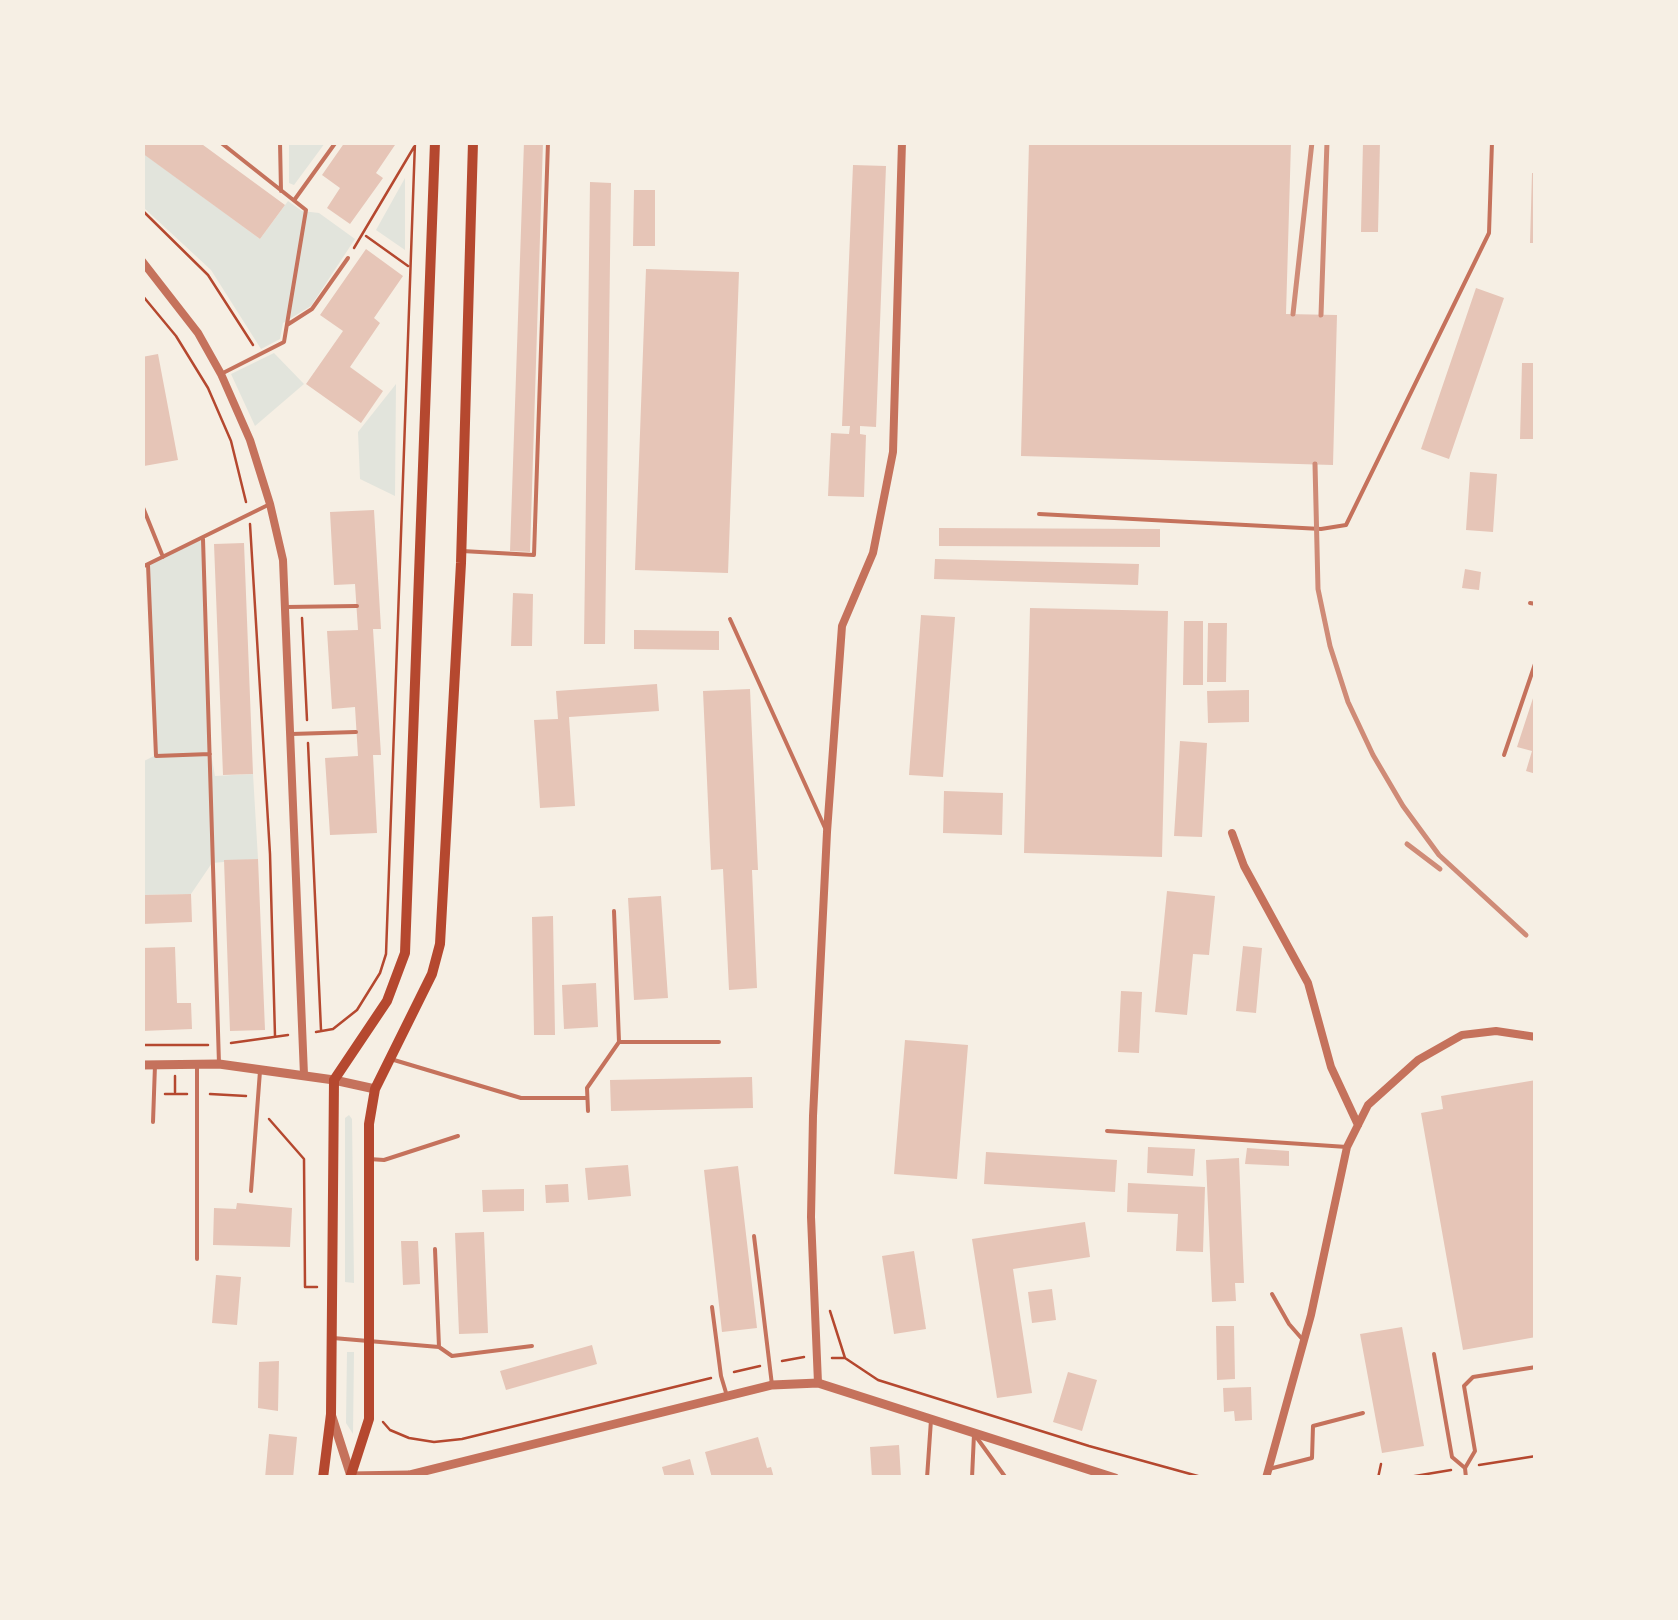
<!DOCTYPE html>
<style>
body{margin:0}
#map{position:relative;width:1678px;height:1620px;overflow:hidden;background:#f6efe4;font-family:Mulish,sans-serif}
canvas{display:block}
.frame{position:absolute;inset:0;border:145px solid #f6efe4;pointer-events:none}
</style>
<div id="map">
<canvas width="1678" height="1620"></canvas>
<div class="frame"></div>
</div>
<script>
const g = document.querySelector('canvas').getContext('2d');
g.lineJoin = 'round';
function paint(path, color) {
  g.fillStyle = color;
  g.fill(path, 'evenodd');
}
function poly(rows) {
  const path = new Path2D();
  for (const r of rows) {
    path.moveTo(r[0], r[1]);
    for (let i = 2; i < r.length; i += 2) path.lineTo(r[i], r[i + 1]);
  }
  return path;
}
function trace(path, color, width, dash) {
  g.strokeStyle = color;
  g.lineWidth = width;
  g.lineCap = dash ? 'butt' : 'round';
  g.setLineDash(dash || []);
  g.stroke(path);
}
const green = poly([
 [289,143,325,143,294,185,289,183],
 [143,153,260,239,288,201,302,211,319,213,355,239,311,306,283,323,280,339,261,349,211,270,143,207],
 [405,178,405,250,376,230],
 [274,353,304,384,255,426,231,374],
 [396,384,395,496,360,479,358,432],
 [203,539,211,754,215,776,253,774,258,859,212,863,191,894,143,895,142,762,156,755,148,565],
 [349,1115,352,1119,354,1283,345,1282,345,1118],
 [347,1352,354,1352,353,1434,346,1423]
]);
const building = poly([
 [142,142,199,142,285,205,260,239,142,153],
 [345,142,397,142,376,173,383,178,350,224,327,208,340,188,322,175],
 [524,142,543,142,530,552,510,551],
 [1029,142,1291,142,1286,314,1337,315,1333,465,1021,456],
 [1363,142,1380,142,1378,232,1361,232],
 [853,165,886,166,876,427,860,426,860,434,866,435,864,497,828,496,831,433,849,434,850,426,842,426],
 [1532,173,1536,173,1536,243,1530,243],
 [590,182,611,183,605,644,584,644],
 [634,190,655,190,655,246,633,246],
 [366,249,403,276,374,318,380,323,350,367,383,391,361,423,306,384,343,331,320,315],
 [646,269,739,272,728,573,635,570],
 [1476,288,1504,298,1449,459,1421,449],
 [158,354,178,460,144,466,142,357],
 [1522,363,1536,363,1536,439,1520,439],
 [1470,472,1497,474,1493,532,1466,530],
 [374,510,381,629,373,629,381,755,373,755,377,833,330,835,325,758,358,756,355,707,332,709,327,631,358,630,355,584,334,585,330,512],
 [939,528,1160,529,1160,547,939,546],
 [244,543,253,774,223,775,214,544],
 [935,559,1139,564,1138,585,934,579],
 [1465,569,1481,572,1479,590,1462,588],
 [513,593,533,594,532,646,511,646],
 [1030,608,1168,611,1162,857,1024,853],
 [921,615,955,617,943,777,909,775],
 [1184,621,1203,621,1203,685,1183,685],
 [1208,623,1227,623,1226,682,1207,682],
 [634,630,719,631,719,650,634,649],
 [657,684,659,711,569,717,575,806,540,808,534,720,558,719,556,691],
 [750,689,758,870,752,870,757,988,729,990,723,869,711,870,703,691],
 [1536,689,1536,774,1526,771,1532,751,1517,747],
 [1249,690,1249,722,1208,723,1207,691],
 [1180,741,1207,743,1202,837,1174,836],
 [944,791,1003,793,1002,835,943,833],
 [258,859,265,1030,230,1031,224,860],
 [1167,891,1215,896,1209,955,1193,954,1187,1015,1155,1012],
 [191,894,192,922,142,924,142,895],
 [661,896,668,998,634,1000,628,898],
 [553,916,555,1035,534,1035,532,917],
 [1243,946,1262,948,1256,1013,1236,1011],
 [175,947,177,1003,191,1003,192,1029,142,1031,142,948],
 [596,983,598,1027,564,1029,562,985],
 [1121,991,1142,992,1139,1053,1118,1052],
 [905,1040,968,1045,957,1179,894,1174],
 [752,1077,753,1108,611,1111,610,1080],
 [1536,1080,1536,1337,1463,1350,1421,1113,1443,1109,1441,1096],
 [1148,1147,1195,1149,1193,1176,1147,1173],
 [1247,1148,1289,1151,1289,1166,1245,1164],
 [986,1152,1117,1160,1115,1192,984,1184],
 [1239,1158,1244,1283,1235,1283,1236,1301,1212,1302,1206,1160],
 [628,1165,631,1196,588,1200,585,1168],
 [738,1166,757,1328,722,1332,704,1170],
 [1128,1183,1205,1187,1203,1252,1176,1251,1178,1214,1127,1212],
 [568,1184,569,1202,546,1203,545,1185],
 [524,1189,524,1211,483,1212,482,1190],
 [237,1203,292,1208,290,1247,213,1245,214,1208,236,1209],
 [1085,1222,1090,1257,1013,1269,1032,1393,997,1398,972,1239],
 [484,1232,488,1333,459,1334,455,1233],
 [401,1241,418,1241,420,1284,403,1285],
 [914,1251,926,1329,894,1334,882,1256],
 [216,1275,241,1277,237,1325,212,1323],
 [1052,1289,1056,1320,1032,1323,1028,1292],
 [1216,1326,1234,1326,1235,1379,1217,1380],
 [1402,1327,1424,1446,1382,1453,1360,1334],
 [592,1345,597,1364,506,1390,500,1371],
 [279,1361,278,1411,258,1408,259,1362],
 [1068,1372,1097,1380,1082,1431,1053,1422],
 [1251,1387,1252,1420,1235,1421,1234,1411,1224,1412,1223,1388],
 [269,1434,297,1437,293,1478,265,1478],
 [758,1437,767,1468,771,1467,774,1478,712,1478,705,1452],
 [899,1445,901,1478,872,1478,870,1447],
 [690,1459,695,1478,665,1478,662,1467]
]);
const path = poly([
 [142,210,208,275,253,345],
 [366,236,408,266],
 [354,248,414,147],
 [142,295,176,336,208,388,231,441,246,502],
 [250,524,270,854,275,1036],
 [302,618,307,720],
 [308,743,321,1030],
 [316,1032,333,1029,357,1010,380,973,386,954,415,142],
 [231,1043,288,1035],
 [142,1045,208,1045],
 [175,1076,175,1092],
 [165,1094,187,1094],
 [210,1094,246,1096],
 [269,1119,304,1159,305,1287,317,1287],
 [830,1311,845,1358,878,1380,1089,1446,1205,1478],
 [832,1358,845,1358],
 [782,1361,804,1357],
 [734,1372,760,1366],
 [383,1422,390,1430,409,1438,434,1442,462,1439,711,1378],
 [1479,1465,1536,1456],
 [1378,1478,1381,1464],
 [1403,1478,1451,1470]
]);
const service = poly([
 [220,142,306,210,284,342,221,374],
 [280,142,281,191],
 [295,199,336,142],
 [287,325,312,309,348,258],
 [142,505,163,557],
 [1039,514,1321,529,1346,525,1489,233,1492,142],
 [203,539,219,1064],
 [462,551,534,555,548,142],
 [148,565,156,756,210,754],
 [142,567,268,505],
 [1530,603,1536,604],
 [286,607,357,606],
 [730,619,825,828],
 [291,734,356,732],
 [1504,755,1536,661],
 [619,1042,719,1042],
 [394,1060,521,1098,587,1098],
 [588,1111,587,1088,619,1042,614,911],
 [153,1122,155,1065],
 [1107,1131,1347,1147],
 [369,1159,384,1160,458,1136],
 [251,1191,260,1071],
 [754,1236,772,1385],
 [197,1259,197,1064],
 [1272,1294,1289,1324,1303,1340],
 [712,1307,721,1376,727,1396],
 [333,1338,439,1347,435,1249],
 [439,1347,452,1356,532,1346],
 [1434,1354,1452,1457,1465,1468,1466,1478],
 [977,1438,1006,1478],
 [1465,1468,1475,1451,1464,1386,1473,1377,1536,1367],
 [1269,1469,1312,1458,1313,1426,1363,1413],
 [927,1478,931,1420],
 [972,1478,974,1434]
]);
const minor = poly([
 [142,261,198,333,221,374,250,440,270,504,283,560,304,1075],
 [1232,833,1244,866,1308,983,1331,1067,1358,1125],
 [818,1383,811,1217,813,1116,827,832,842,626,873,553,893,452,902,142],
 [1266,1478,1311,1315,1347,1147,1368,1105,1418,1060,1462,1035,1496,1031,1536,1037]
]);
const tertiary = poly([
 [142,1065,219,1064,334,1080,375,1089],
 [332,1417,351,1476,409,1475,772,1385,818,1383,1115,1478]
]);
const secondary = poly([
 [323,1478,331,1414,334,1080,387,1001,405,953,435,142],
 [350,1478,369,1419,369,1124,375,1089,432,974,440,944,461,563,473,142]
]);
const rail = poly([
 [1293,314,1312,142],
 [1321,315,1327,142],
 [1315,464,1318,589,1330,646,1348,702,1373,755,1403,806,1439,855,1526,935],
 [1407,844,1440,869]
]);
paint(green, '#e2e4dc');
paint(building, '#e6c5b7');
trace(path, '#b5482f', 2.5);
trace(service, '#c5725c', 4);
trace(minor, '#c5725c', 8);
trace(tertiary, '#c5725c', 9);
trace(secondary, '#b5482f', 10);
trace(rail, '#cf8b77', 5);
</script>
